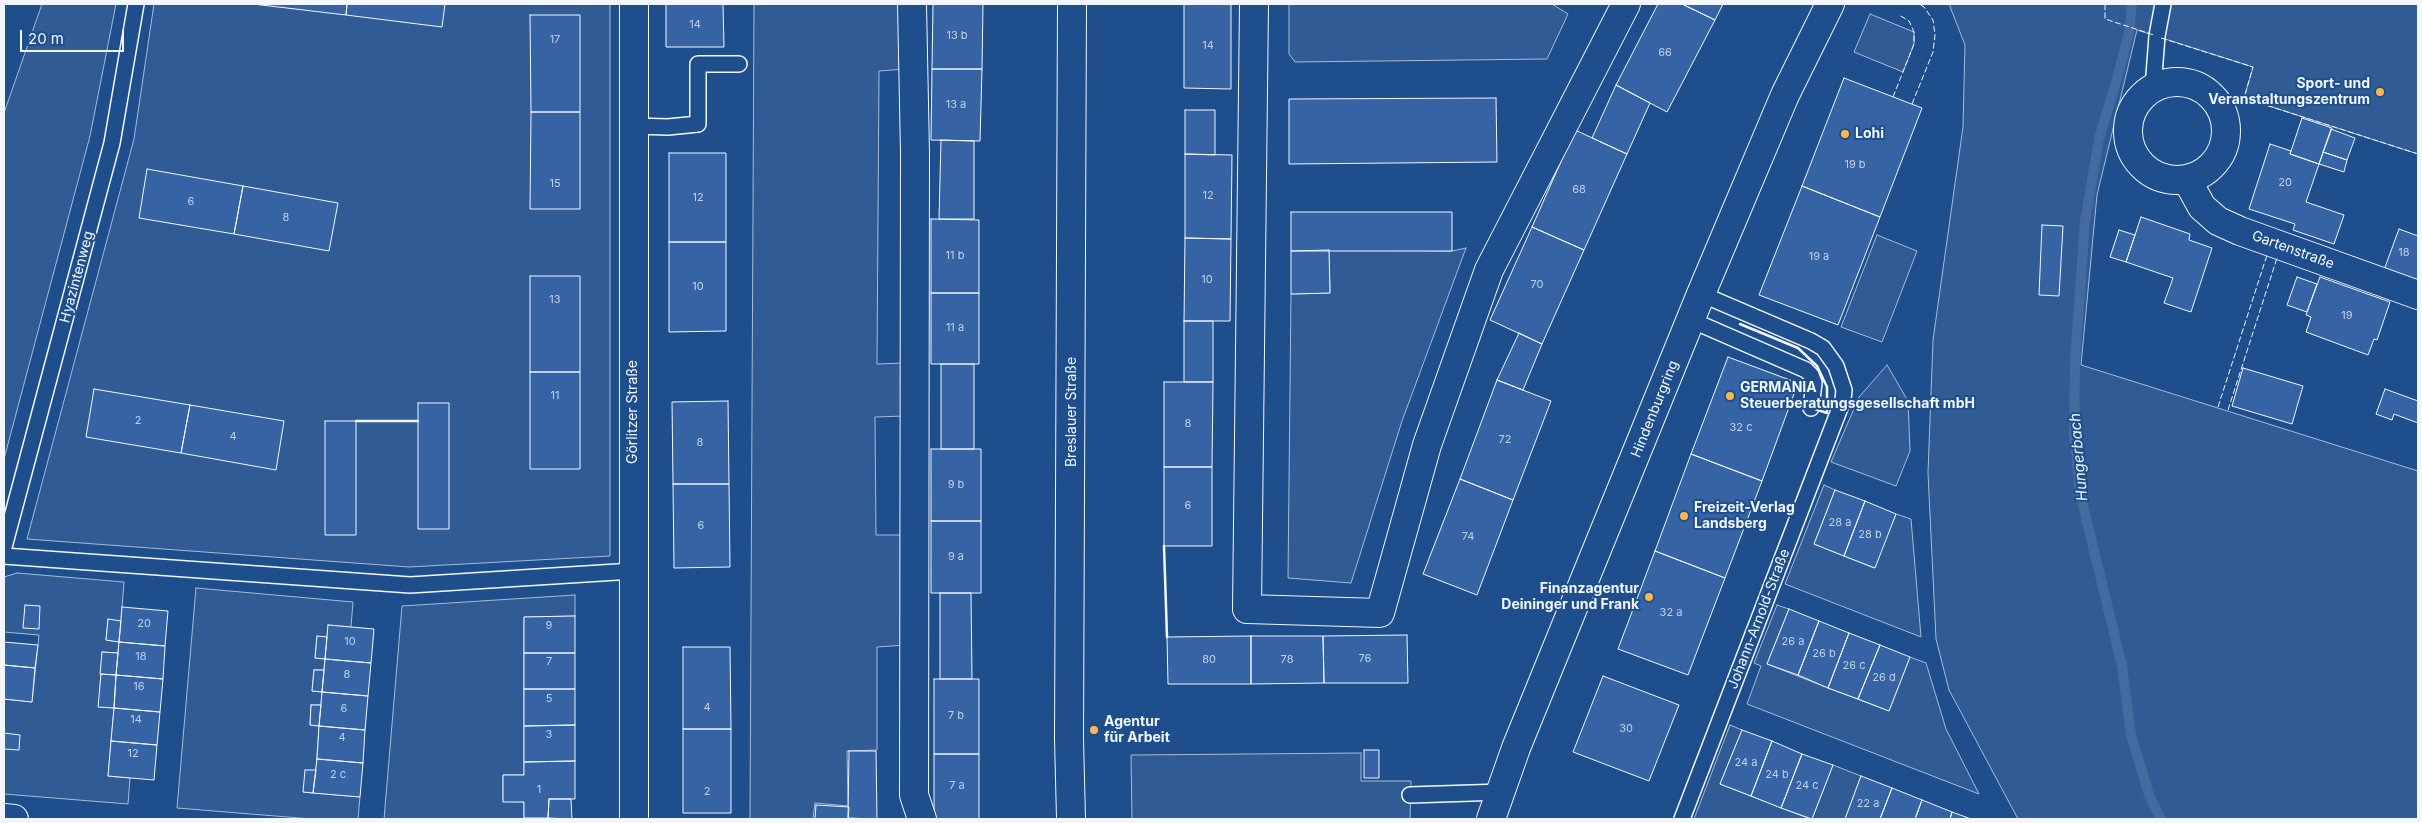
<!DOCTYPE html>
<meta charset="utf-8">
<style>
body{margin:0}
#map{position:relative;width:2422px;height:823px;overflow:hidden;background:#1f4e8c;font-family:Inter,sans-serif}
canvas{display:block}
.frame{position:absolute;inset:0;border:5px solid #f2f6ff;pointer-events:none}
.scale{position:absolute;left:20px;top:30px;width:104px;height:22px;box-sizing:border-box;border:2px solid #f2f6ff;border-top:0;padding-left:6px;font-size:15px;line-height:18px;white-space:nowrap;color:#f2f6ff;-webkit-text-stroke:4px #1f4e8c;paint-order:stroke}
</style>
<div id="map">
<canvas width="2422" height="823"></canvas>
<div class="frame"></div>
<div class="scale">20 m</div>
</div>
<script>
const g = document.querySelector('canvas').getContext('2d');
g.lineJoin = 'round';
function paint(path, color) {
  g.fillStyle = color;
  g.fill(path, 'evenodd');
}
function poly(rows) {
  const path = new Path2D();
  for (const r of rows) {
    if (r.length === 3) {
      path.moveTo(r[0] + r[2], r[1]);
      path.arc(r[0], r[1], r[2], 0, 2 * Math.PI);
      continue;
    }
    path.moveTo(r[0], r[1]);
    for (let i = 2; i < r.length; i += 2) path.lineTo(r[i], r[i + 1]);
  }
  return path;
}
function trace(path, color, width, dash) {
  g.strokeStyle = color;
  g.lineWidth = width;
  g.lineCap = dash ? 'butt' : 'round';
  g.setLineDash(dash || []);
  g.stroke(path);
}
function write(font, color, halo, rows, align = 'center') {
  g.font = font + ' Inter,sans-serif';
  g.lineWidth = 4;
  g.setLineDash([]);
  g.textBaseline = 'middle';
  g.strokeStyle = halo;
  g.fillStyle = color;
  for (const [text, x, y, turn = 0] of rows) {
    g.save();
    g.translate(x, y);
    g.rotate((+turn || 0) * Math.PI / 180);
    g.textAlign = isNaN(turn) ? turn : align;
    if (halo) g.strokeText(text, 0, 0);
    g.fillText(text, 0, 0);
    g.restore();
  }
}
const built = poly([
 [42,4,116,4,90,136,4,459,4,113,42,4],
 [154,4,610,4,610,556,409,567,27,539,134,139,154,4],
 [754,4,906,4,905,69,879,71,877,364,903,363,904,416,875,417,876,535,905,535,906,645,877,647,877,750,847,751,848,806,815,803,813,819,750,819,754,4],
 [1289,4,1552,4,1568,14,1547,59,1295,62,1289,54,1289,4],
 [1949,4,2418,4,2418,154,2244,98,2253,67,2137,30,2097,195,2081,365,2418,471,2418,819,2018,819,1949,690,1936,639,1928,473,1933,340,1963,127,1965,45,1949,4],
 [1870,14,1914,32,1914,44,1903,72,1854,52,1870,14],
 [1877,235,1917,251,1882,342,1841,327,1877,235],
 [1466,248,1402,421,1351,583,1288,578,1291,294,1330,293,1329,250,1452,251,1466,248],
 [1887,365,1908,401,1910,451,1896,486,1831,462,1859,397,1887,365],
 [1824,485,1835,490,1814,544,1874,568,1896,514,1911,519,1921,637,1785,584,1824,485],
 [17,573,124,582,121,621,108,620,106,640,119,642,118,653,102,652,99,707,114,708,108,776,130,778,128,804,4,794,4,699,32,702,39,635,4,632,4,577,17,573],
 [196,588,353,602,351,627,328,625,327,637,317,637,315,658,325,659,324,670,314,670,312,691,322,692,321,705,311,705,310,725,319,726,316,770,303,792,360,797,358,819,312,819,177,808,196,588],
 [575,595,575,616,524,617,524,775,503,775,503,801,524,802,524,818,572,819,384,819,402,606,575,595],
 [1777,605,1789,609,1767,664,1828,688,1889,711,1910,657,1926,663,1946,729,1979,794,1747,704,1761,666,1754,663,1777,605],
 [1730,725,1742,730,1720,784,1810,819,1694,819,1730,725],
 [1361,753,1361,781,1411,781,1410,819,1132,819,1131,755,1361,753],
 [1833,765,1861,776,1845,819,1812,819,1833,765]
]);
const stream = poly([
 [2099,139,2118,75,2129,33,2132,4],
 [2098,145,2085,221,2075,362,2074,432,2080,493,2122,666,2131,735,2150,798,2161,819]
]);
const building = poly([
 [253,4,347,4,346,15,253,4],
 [347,4,445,4,442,27,346,15,347,4],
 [666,4,723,4,724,47,666,47,666,4],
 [933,4,983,4,982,69,932,69,933,4],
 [1184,4,1231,4,1231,89,1184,88,1184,4],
 [1658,4,1682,4,1715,20,1667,112,1616,85,1658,4],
 [1682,4,1723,4,1715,20,1682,4],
 [530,15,580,15,580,112,531,112,530,15],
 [932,69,982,69,980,141,931,140,932,69],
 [1844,78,1922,108,1880,217,1802,186,1844,78],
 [1616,85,1650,103,1627,154,1592,138,1616,85],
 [1496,98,1497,162,1289,164,1289,99,1496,98],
 [1185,110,1215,110,1215,155,1185,154,1185,110],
 [531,112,580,112,580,209,530,209,531,112],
 [2302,118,2332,128,2319,164,2290,154,2302,118],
 [2331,129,2355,138,2347,160,2323,152,2331,129],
 [1575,130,1627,154,1584,250,1532,227,1575,130],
 [941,140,974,141,974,219,939,219,941,140],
 [2270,144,2291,151,2290,154,2319,164,2306,202,2344,215,2334,244,2293,230,2295,224,2249,209,2270,144],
 [2323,152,2347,160,2344,172,2319,164,2323,152],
 [669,153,726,153,726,242,669,242,669,153],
 [1185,154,1232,155,1231,239,1185,238,1185,154],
 [147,169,243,186,234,234,139,218,147,169],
 [243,186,338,203,329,251,234,234,243,186],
 [1802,186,1880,217,1838,325,1759,295,1802,186],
 [1291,212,1452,212,1452,251,1291,251,1291,212],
 [2141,217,2190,234,2189,240,2212,248,2191,312,2164,303,2173,278,2126,262,2141,217],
 [931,219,979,220,979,293,931,293,931,219],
 [2042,225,2063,226,2059,296,2039,295,2042,225],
 [1532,227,1584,250,1542,344,1490,320,1532,227],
 [2399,229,2418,236,2418,282,2384,270,2399,229],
 [2119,230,2135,235,2126,262,2110,257,2119,230],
 [1185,238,1231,239,1230,321,1184,321,1185,238],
 [669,242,726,242,726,331,669,332,669,242],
 [1329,250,1330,293,1291,294,1291,251,1329,250],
 [530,276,580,276,580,372,530,372,530,276],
 [2297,277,2317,284,2307,312,2287,305,2297,277],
 [2320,277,2390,302,2377,340,2374,339,2368,355,2306,332,2311,317,2306,315,2307,312,2320,277],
 [931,293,979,293,979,364,931,364,931,293],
 [1184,321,1213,321,1213,382,1184,382,1184,321],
 [1519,333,1542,344,1523,390,1497,380,1519,333],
 [1728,357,1798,383,1762,481,1691,454,1728,357],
 [941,364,974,364,974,449,941,449,941,364],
 [2243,368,2303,386,2292,424,2232,406,2243,368],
 [530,372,580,372,580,469,530,469,530,372],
 [1497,380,1551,401,1513,500,1460,479,1497,380],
 [1164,382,1213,382,1212,467,1164,467,1164,382],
 [94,389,190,405,181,453,86,437,94,389],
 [2385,389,2418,401,2418,423,2394,414,2392,420,2376,414,2385,389],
 [728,401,729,484,673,484,672,402,728,401],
 [418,403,449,403,449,529,418,529,418,403],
 [190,405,284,421,276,470,181,453,190,405],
 [325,421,356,421,356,535,325,535,325,421],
 [931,449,981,449,981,521,931,521,931,449],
 [1691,454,1762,481,1725,578,1655,551,1691,454],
 [1164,467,1212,467,1212,546,1164,546,1164,467],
 [1460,479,1513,500,1477,595,1423,574,1460,479],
 [673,484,729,484,730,567,674,568,673,484],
 [1835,490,1865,501,1844,556,1814,544,1835,490],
 [1865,501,1896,514,1875,568,1844,556,1865,501],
 [931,521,981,521,981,593,931,593,931,521],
 [1655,551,1725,578,1688,675,1618,649,1655,551],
 [940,593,971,593,972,679,940,679,940,593],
 [25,605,40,606,39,629,23,628,25,605],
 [122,607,168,611,165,646,119,642,122,607],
 [1789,609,1819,621,1798,675,1767,664,1789,609],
 [575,616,575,653,524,653,524,617,575,616],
 [108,619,121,621,119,642,106,640,108,619],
 [1819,621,1849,633,1828,688,1798,675,1819,621],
 [328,625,374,629,371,663,325,659,328,625],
 [1849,633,1880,645,1858,699,1828,688,1849,633],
 [1407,635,1408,683,1324,683,1323,636,1407,635],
 [317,636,327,637,325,659,315,658,317,636],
 [1251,636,1251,684,1168,684,1167,637,1251,636],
 [1251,636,1323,636,1324,683,1251,684,1251,636],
 [4,642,38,645,35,668,4,665,4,642],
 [119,642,165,646,163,679,116,675,119,642],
 [1880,645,1910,657,1889,711,1858,699,1880,645],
 [683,647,730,647,731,729,683,729,683,647],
 [102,652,118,653,116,675,100,674,102,652],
 [524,653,575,653,575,689,524,689,524,653],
 [325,659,371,663,368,696,322,692,325,659],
 [4,665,35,668,32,702,4,699,4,665],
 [314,670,324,670,322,692,312,691,314,670],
 [101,674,116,675,114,708,98,707,101,674],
 [116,675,163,679,160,712,114,708,116,675],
 [1603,676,1679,705,1649,781,1573,752,1603,676],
 [934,679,979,679,979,754,934,754,934,679],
 [524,689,575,689,575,725,524,726,524,689],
 [322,692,368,696,365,730,319,726,322,692],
 [311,705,321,705,319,726,310,725,311,705],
 [114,708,160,712,157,745,111,741,114,708],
 [575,725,575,761,524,762,524,726,575,725],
 [319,726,365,730,363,763,317,759,319,726],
 [683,729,731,729,731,813,683,813,683,729],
 [1742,730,1772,741,1751,796,1720,784,1742,730],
 [4,733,20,735,19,750,4,749,4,733],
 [111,741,157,745,154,780,108,776,111,741],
 [1772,741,1802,754,1781,808,1751,796,1772,741],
 [1364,750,1379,750,1379,778,1364,778,1364,750],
 [849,751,876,751,877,819,848,818,849,751],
 [934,754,979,754,979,819,934,819,934,754],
 [1802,754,1833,765,1812,819,1781,808,1802,754],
 [317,759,363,763,360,797,313,793,317,759],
 [575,761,575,799,549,799,548,818,524,818,524,802,503,802,503,775,524,775,524,762,575,761],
 [305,770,316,770,313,793,303,792,305,770],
 [1861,776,1892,788,1880,819,1845,819,1861,776],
 [1892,788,1922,800,1915,819,1880,819,1892,788],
 [549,799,571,799,572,819,548,818,549,799],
 [1922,800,1952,812,1950,819,1915,819,1922,800],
 [816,805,849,807,848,819,815,819,816,805],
 [1952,812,1963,816,1971,819,1950,819,1952,812]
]);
const lane = poly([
 [2153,88,2157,36,2163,4],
 [634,126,668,127,698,124,698,64,739,64],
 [1691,320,1806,370,1811,375,1814,383,1811,408],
 [4,547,112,143,136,4],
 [4,556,410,585,633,571],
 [1410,795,1502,792],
 [1682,819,1843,400,1844,390,1836,366,1823,348,1811,341,1701,294]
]);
const street = poly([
 [634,4,634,819],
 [912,4,915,154,914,795,922,819],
 [1254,4,1247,609,1380,613,1427,445,1489,270,1626,4],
 [2177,131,49],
 [2187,180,2202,207,2218,221,2240,231,2418,295],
 [4,818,14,819]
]);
const secondary = poly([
 [1071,819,1069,739,1072,4],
 [1491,819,1516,748,1701,294,1785,95,1830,4]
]);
const fence = poly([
 [2105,4,2105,19,2154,35],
 [2161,38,2253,67,2244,98,2418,154],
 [1893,97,1914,44,1914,32,1909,21,1899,15],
 [1912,104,1933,52,1935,35,1933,20,1924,7,1919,4],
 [2218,407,2267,255],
 [2228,410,2277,258]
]);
const wall = poly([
 [1740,324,1798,348,1817,366,1827,387,1827,413,1815,409],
 [1791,401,1791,403,1808,407],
 [356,421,418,421],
 [1164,546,1167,637]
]);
const markers = [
 [2380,92,5,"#ffb74d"],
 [1845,134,5,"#ffb74d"],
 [1730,396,5,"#ffb74d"],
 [1684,516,5,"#ffb74d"],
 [1649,597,5,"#ffb74d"],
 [1094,730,5,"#ffb74d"]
];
const numberNames = [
 ["14",695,25],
 ["13 b",957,36],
 ["17",555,40],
 ["14",1208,46],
 ["66",1665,53],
 ["13 a",956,105],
 ["19 b",1855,165],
 ["20",2285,183],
 ["15",555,184],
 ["68",1579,190],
 ["12",1208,196],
 ["12",698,198],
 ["6",191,202],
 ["8",286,218],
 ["18",2404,253],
 ["11 b",955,256],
 ["19 a",1819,257],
 ["10",1207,280],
 ["70",1537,285],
 ["10",698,287],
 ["13",555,300],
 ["19",2347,316],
 ["11 a",955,328],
 ["11",555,396],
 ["2",138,421],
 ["8",1188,424],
 ["32 c",1741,428],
 ["4",233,437],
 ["72",1505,440],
 ["8",700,443],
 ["9 b",956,485],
 ["6",1188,506],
 ["28 a",1840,523],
 ["6",701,526],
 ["28 b",1870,535],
 ["74",1468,537],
 ["9 a",956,557],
 ["32 a",1671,613],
 ["20",144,624],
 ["9",549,626],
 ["10",350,642],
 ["26 a",1793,642],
 ["26 b",1824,654],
 ["18",141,657],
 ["76",1365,659],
 ["80",1209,660],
 ["78",1287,660],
 ["7",549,662],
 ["26 c",1854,666],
 ["8",347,675],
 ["26 d",1884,678],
 ["16",139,687],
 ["5",549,699],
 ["4",707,708],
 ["6",344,709],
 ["7 b",956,716],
 ["14",136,720],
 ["30",1626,729],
 ["3",549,735],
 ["4",342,738],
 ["12",133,754],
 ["24 a",1746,763],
 ["2 c",338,775],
 ["24 b",1777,775],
 ["7 a",957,786],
 ["24 c",1807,786],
 ["1",539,790],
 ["2",707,792],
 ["22 a",1868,804]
];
const poiNames = [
 ["Sport- und",2370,84,"right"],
 ["Veranstaltungszentrum",2370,100,"right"],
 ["Lohi",1855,134],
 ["GERMANIA",1740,388],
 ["Steuerberatungsgesellschaft mbH",1740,404],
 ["Freizeit-Verlag",1694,508],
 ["Landsberg",1694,524],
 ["Finanzagentur",1639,589,"right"],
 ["Deininger und Frank",1639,605,"right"],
 ["Agentur",1104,722],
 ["für Arbeit",1104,738]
];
const streetNames = [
 ["Gartenstraße",2293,250,20],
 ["Hyazintenweg",77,277,-75],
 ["Hindenburgring",1655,409,-68],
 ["Görlitzer Straße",633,412,-90],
 ["Breslauer Straße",1072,412,-90],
 ["Johann-Arnold-Straße",1759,619,-69]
];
const waterNames = [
 ["Hungerbach",2079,457,-95]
];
paint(built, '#305b95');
trace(built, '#a8bbd7', 1);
trace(stream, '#446ba0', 10);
paint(building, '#3563a3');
trace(building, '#f2f6ff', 1);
trace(lane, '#f2f6ff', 18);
trace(street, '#f2f6ff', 30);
trace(secondary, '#f2f6ff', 30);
trace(lane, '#1f4e8c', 15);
trace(street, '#1f4e8c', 28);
trace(secondary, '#1f4e8c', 28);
trace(fence, '#f2f6ff', 1, [6, 2.5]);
trace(wall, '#f2f6ff', 2.5);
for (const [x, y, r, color] of markers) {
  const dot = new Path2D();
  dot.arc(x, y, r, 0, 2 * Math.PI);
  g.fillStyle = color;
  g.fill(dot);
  trace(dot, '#1f4e8c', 2);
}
write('11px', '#c3d1e8', null, numberNames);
write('bold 14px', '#f2f6ff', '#1f4e8c', poiNames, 'left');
write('14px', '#f2f6ff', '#1f4e8c', streetNames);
write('italic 15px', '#f2f6ff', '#1f4e8c', waterNames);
</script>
